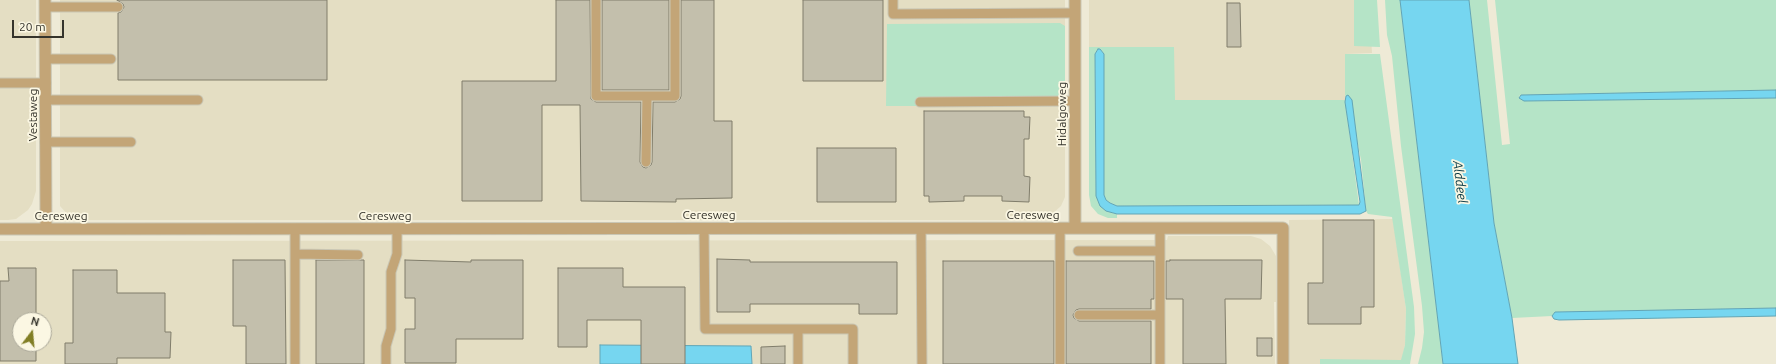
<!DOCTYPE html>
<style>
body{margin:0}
#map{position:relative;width:1776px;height:364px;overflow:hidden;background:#eeead6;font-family:Ubuntu,sans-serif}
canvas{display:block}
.north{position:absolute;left:12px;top:312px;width:40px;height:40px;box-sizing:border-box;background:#fbf7e3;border:1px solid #aca99a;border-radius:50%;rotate:16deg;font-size:11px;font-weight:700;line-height:16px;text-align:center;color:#35342c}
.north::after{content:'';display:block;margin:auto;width:14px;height:18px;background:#817e25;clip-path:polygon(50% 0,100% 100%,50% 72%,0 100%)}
.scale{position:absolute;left:12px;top:20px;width:52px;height:18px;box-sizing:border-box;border:2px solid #35342c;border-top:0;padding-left:5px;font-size:12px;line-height:14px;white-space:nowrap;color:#35342c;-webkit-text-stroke:3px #fbf7e3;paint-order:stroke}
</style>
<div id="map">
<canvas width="1776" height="364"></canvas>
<div class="north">N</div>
<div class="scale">20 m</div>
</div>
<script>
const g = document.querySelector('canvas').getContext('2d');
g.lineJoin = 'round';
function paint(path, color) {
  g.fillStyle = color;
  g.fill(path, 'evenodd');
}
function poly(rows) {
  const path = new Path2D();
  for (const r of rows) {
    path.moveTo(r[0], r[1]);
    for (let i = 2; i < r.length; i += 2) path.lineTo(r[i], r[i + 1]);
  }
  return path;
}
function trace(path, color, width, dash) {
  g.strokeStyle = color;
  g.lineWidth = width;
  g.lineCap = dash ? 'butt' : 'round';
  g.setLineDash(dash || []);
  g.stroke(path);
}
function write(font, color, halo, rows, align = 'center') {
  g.font = font + ' Ubuntu,sans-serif';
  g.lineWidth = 3.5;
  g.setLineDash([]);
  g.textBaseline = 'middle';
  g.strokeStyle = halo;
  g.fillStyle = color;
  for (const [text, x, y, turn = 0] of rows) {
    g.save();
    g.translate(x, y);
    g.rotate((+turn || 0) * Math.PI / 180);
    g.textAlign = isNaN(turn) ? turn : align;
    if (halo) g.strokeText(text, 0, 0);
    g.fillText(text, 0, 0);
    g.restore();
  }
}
const built = poly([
 [0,0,36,0,36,191,32,204,28,210,16,219,8,220,0,220],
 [60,0,1065,0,1065,197,1061,206,1051,215,1045,218,1032,220,80,220,68,215,60,206],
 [1089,0,1369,0,1372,53,1345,54,1345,100,1174,100,1174,47,1089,47],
 [1393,219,1406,309,1405,345,1401,364,1289,364,1289,220],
 [1168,236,1251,236,1261,239,1270,246,1276,256,1276,302,1274,302,1275,364,752,364,751,346,600,345,600,364,0,364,0,241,1167,240],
 [20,320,44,320,44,344,20,344]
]);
const green = poly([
 [1354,0,1377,0,1380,47,1354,46],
 [1385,0,1400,0,1443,364,1418,364,1422,348,1424,332,1422,306,1401,146,1392,56,1387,35],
 [1469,0,1487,0,1502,145,1510,144,1495,0,1776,0,1776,90,1521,95,1519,96,1524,101,1776,98,1776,308,1555,312,1552,316,1512,318,1494,223],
 [1060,23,1065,26,1065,92,1061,97,917,97,916,106,886,106,887,24],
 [1089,47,1174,47,1175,100,1345,100,1359,205,1117,206,1110,203,1106,200,1104,195,1103,185,1104,54,1100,49,1098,49,1095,54,1096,196,1113,213,1117,214,1117,218,1108,218,1098,214,1091,206,1089,195],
 [1345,54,1380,54,1414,307,1415,334,1410,364,1320,364,1320,359,1401,360,1405,345,1406,309,1392,217,1368,214,1366,211,1361,160,1348,95,1345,96]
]);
const water = poly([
 [1400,0,1469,0,1494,223,1512,318,1518,364,1443,364,1400,0],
 [1098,49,1100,49,1104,54,1104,195,1106,200,1110,203,1117,206,1359,205,1360,202,1345,102,1346,96,1348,95,1352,100,1366,211,1360,214,1117,214,1106,211,1100,206,1096,196,1095,54,1098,49],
 [1776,90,1776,98,1524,101,1519,98,1521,95,1776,90],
 [1776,308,1776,316,1559,320,1554,319,1552,316,1555,312,1776,308],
 [600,345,751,346,752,364,600,364,600,345]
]);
const building = poly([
 [117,0,327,0,327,80,118,80,118,13,121,12,124,7,123,4,117,0],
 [556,0,590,0,591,99,596,102,641,102,640,162,643,167,646,168,651,165,652,162,653,102,675,102,680,99,681,96,681,0,714,0,714,121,732,121,732,198,676,199,676,202,581,201,580,105,542,105,542,201,462,201,462,81,556,81,556,0],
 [602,0,669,0,669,90,602,90,602,0],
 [803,0,883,0,883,81,803,81,803,0],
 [1227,3,1240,3,1241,47,1227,47,1227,3],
 [924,111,1024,111,1024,117,1030,117,1029,139,1024,139,1024,176,1030,177,1029,202,1002,201,1002,196,964,196,964,201,929,202,929,196,924,196,924,111],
 [817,148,896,148,896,202,817,202,817,148],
 [1323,220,1374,220,1374,307,1361,307,1361,324,1308,324,1308,283,1323,283,1323,220],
 [717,259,750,260,750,262,897,262,897,314,859,314,859,304,750,304,750,312,717,312,717,259],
 [233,260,285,260,286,364,246,364,246,326,233,326,233,260],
 [316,260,364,260,364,364,316,364,316,260],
 [405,260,471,262,471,260,523,260,523,339,456,339,456,363,405,363,405,329,415,329,415,298,405,298,405,260],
 [1170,260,1262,260,1261,299,1225,299,1226,364,1183,364,1183,299,1166,299,1166,261,1170,261,1170,260],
 [943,261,1054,261,1054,364,943,364,943,261],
 [1066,261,1154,261,1154,299,1151,299,1151,309,1079,309,1076,310,1073,315,1074,318,1079,321,1151,321,1151,364,1066,364,1066,261],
 [8,268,36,268,36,320,20,320,20,344,36,344,36,361,0,361,0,281,9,281,8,268],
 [558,268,623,268,623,287,685,287,685,364,641,364,641,320,587,320,587,347,558,347,558,268],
 [73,270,117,270,117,293,165,293,165,332,171,332,170,358,117,358,117,364,65,364,65,343,73,343,73,270],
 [1257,338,1272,338,1272,356,1257,356,1257,338],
 [785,346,785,364,761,364,761,347,785,346]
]);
const service = poly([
 [596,0,596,96,647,96],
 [893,0,893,14,1075,13],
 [45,7,118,7],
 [46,59,111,59],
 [0,83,46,83],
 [45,100,198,100],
 [920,102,1075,101],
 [45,142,131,142],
 [646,162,647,96,675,96,675,0],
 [704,228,705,329,853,329,853,364],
 [921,228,922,364],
 [1060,228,1060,364],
 [1078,251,1160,251],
 [295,254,358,255],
 [1079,315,1160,315],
 [798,330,798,364],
 [295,364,295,229],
 [386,364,386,346,391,329,391,272,397,254,397,229],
 [1160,364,1160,228]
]);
const minor = poly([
 [45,0,46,229],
 [1075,0,1075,228],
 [0,229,1283,228,1283,364]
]);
const streetNames = [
 ["Hidalgoweg",1062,114,-90],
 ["Vestaweg",33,115,-90],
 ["Ceresweg",709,215],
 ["Ceresweg",1033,215],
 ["Ceresweg",61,216],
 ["Ceresweg",385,216]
];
const waterNames = [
 ["Alddeel",1460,182,83]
];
paint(built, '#e4dec3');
paint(green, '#b5e4c7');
paint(water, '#76d6f0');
trace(water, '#62a5b5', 1);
paint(building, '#c3bfac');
trace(building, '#807d6b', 1);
trace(service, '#c9c6b4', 11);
trace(minor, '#c9c6b4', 13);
trace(service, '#c3a577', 9);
trace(minor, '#c3a577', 11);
write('12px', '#35342c', '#fbf7e3', streetNames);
write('italic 13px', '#0a3944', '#fbf7e3', waterNames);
</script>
